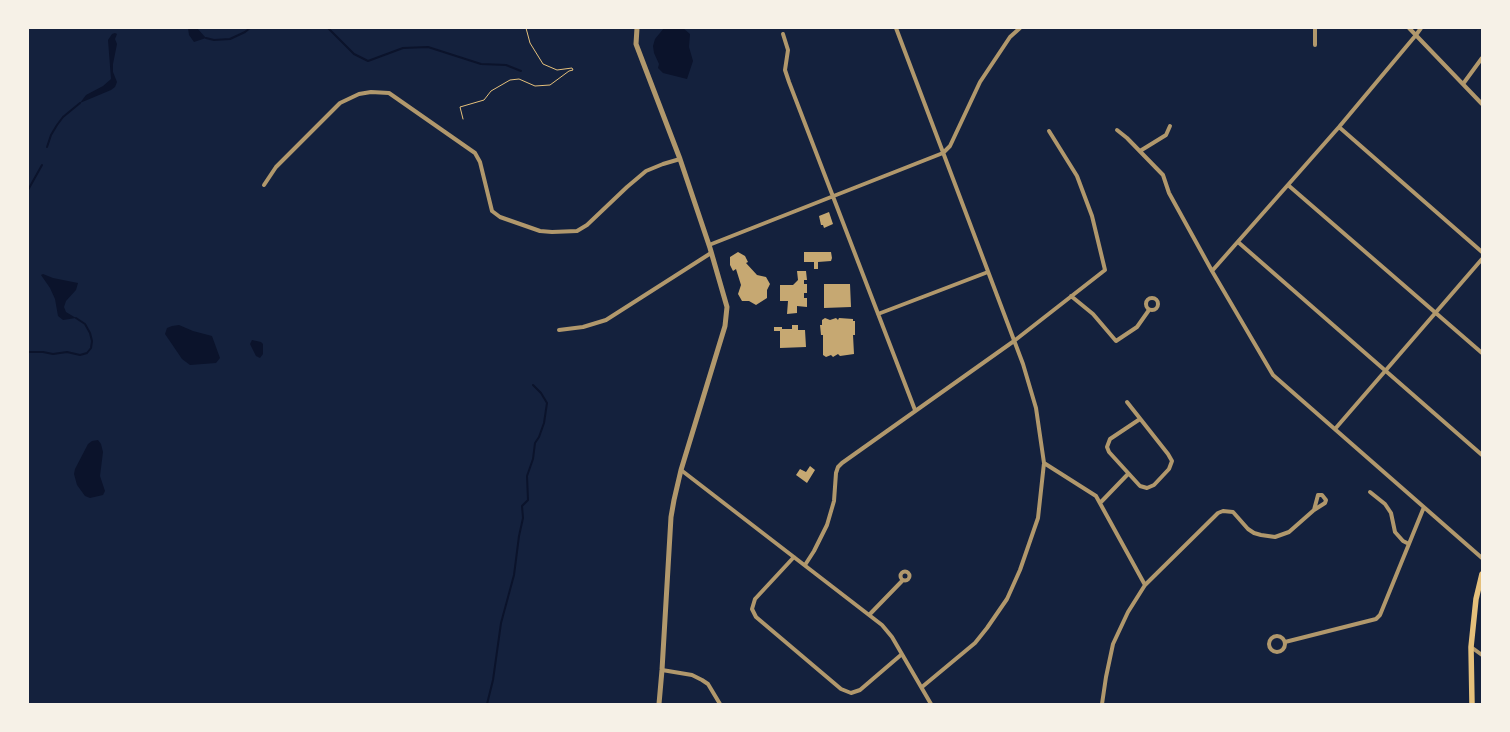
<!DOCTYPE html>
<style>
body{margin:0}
#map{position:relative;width:1510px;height:732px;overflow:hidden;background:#14213d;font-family:"Archivo Narrow",sans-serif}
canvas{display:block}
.frame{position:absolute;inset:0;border:29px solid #f6f1e7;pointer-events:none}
</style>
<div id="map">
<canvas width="1510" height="732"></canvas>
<div class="frame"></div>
</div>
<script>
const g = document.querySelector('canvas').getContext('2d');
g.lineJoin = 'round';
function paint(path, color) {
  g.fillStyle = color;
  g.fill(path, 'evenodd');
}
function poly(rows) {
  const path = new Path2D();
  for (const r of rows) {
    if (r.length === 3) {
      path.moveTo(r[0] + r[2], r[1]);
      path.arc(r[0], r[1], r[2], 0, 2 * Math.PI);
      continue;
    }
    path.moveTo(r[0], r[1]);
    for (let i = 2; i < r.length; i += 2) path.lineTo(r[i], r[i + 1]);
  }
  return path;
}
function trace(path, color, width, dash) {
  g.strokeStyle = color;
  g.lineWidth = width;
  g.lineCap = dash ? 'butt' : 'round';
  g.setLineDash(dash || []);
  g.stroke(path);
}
const water = poly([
 [188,28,197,28,206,38,194,42,189,35],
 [664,28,683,28,690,34,689,47,693,61,687,79,663,73,658,68,659,64,654,53,653,46,655,39],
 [115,33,117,34,115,39,117,44,113,64,113,72,117,82,115,87,111,90,80,103,86,95,103,86,111,79,108,40,112,34],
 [43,274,53,278,78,283,76,290,66,301,64,307,66,312,76,318,63,320,58,316,55,299,50,288,41,275],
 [179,325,193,331,212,336,220,358,216,363,190,365,182,359,165,334,167,328,172,326],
 [252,340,261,342,263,344,263,354,260,358,256,356,250,344],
 [98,440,101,444,103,452,100,476,105,491,103,495,90,498,85,496,77,485,74,474,75,469,88,444,92,441]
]);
const stream = poly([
 [328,28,354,54,368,61,403,48,428,47,481,64,506,65,521,71],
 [206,38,214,40,230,39,245,32,250,28],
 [47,147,51,135,57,125,63,117,80,103],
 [28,190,42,165],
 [28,352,43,352,53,354,67,352,80,355,87,353,91,348,92,341,90,333,85,324,76,318],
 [487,704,493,680,501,623,514,575,519,536,523,518,522,506,528,500,527,476,533,459,535,443,539,437,544,423,547,403,541,393,533,385]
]);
const building = poly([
 [829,212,833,224,824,228,823,225,821,225,819,216],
 [738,252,745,256,748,262,746,263,757,275,766,277,770,284,767,290,767,298,756,305,749,301,742,301,738,294,741,285,736,269,733,271,730,265,730,257],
 [804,252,831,252,832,258,831,261,818,262,818,269,814,269,814,262,804,262],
 [797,271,806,271,807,280,804,280,804,284,807,284,807,293,804,293,804,298,807,298,807,307,797,306,797,313,787,314,788,301,780,301,780,285,793,285,798,280],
 [824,284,850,284,851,307,824,308],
 [825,318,830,320,836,318,838,320,839,318,853,319,853,321,855,321,855,335,853,335,854,354,840,356,838,354,833,357,831,355,826,357,823,355,823,335,821,335,820,325,822,325,822,320],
 [792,325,798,325,798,330,805,330,806,347,780,348,780,331,774,331,774,327,782,327,782,329,792,329],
 [810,466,815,470,807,483,796,475,800,469,806,472]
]);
const path = poly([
 [463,119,460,107,484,100,491,91,510,80,519,79,535,86,550,85,569,71,573,70,572,68,557,70,543,64,530,43,526,28]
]);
const minor = poly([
 [896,28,1023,364,1036,408,1044,463,1038,518,1020,570,1007,599,987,628,975,643,922,687],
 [1409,28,1482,104],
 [783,34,788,50,785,70,789,82,915,410],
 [1315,45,1315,28],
 [1463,84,1482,58],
 [1339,127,1482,252],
 [1117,130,1127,138,1163,175,1169,193,1212,271,1273,375,1482,558],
 [1140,151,1166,135,1170,126],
 [264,185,276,167,340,103,359,94,371,92,389,93,475,153,480,162,492,211,500,217,540,231,552,232,577,231,587,225,627,187,646,171,663,164,680,159],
 [1288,185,1482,353],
 [1238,242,1482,455],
 [709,245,943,153,950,146,980,82,1010,37,1020,28],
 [1212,271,1339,127,1416,35,1421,28],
 [1071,296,1093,314,1116,341,1137,327,1149,310],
 [1152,304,6],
 [878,314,988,272],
 [559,330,583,327,606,320,711,253],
 [1127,402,1168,454,1172,461,1169,469,1154,485,1147,488,1140,486,1109,452,1107,447,1110,439,1140,419],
 [1335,429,1482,259],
 [1044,463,1096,496,1145,585],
 [681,470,882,625,892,637,931,704],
 [1370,492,1385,504,1391,513,1395,532,1403,541,1409,544],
 [1101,502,1128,474],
 [794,557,755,599,752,609,756,617,841,689,851,693,860,690,902,654],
 [805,565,814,551,827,525,834,501,836,473,838,467,842,463,1014,341,1105,270,1092,216,1077,176,1049,131],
 [905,576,4.5],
 [870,614,903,580],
 [1277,644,8],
 [1285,642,1376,619,1380,615,1424,507],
 [1471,647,1482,655],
 [662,670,692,675,702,680,708,684,720,704],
 [1102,704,1106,677,1113,644,1128,612,1145,585,1218,513,1223,511,1233,512,1248,529,1254,533,1261,535,1275,537,1289,532,1314,510,1325,503,1326,500,1322,495,1318,495,1314,510]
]);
const tertiary = poly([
 [637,28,636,44,680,159,710,248,727,307,725,326,681,470,674,500,671,517,662,670,659,704]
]);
const secondary = poly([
 [1472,704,1471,647,1476,599,1482,574]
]);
paint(water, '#0b132b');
trace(stream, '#0b132b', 2);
paint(building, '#c6a872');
trace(path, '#e5c07b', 1);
trace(minor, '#b1986c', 4);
trace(tertiary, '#b1986c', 5);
trace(secondary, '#e5c07b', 5.5);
</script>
